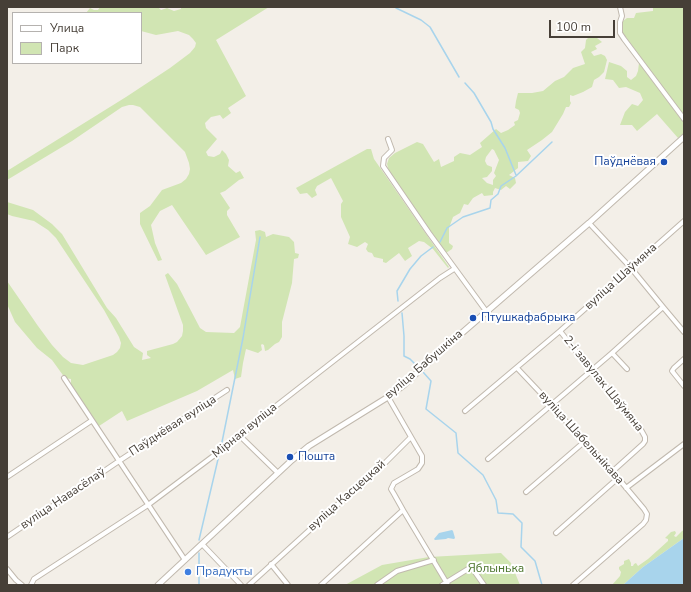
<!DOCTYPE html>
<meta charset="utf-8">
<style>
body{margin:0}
#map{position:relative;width:691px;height:592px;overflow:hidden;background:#f3efe8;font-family:"Nunito Sans",sans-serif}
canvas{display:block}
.frame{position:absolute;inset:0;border:8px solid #463f37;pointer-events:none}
.legend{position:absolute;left:12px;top:12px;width:130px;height:52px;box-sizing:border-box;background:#fff;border:1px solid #b5b2af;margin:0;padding:5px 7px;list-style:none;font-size:12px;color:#463f37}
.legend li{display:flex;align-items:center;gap:8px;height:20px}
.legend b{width:20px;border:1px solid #b5b2af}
.scale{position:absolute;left:549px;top:20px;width:66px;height:18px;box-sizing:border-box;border:2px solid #463f37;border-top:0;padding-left:5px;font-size:12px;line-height:14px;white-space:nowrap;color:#463f37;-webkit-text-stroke:3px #fff;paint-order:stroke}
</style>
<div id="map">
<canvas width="691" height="592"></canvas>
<div class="frame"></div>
<ul class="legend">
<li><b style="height:5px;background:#fff"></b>Улица</li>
<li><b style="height:11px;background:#d1e5b3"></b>Парк</li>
</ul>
<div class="scale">100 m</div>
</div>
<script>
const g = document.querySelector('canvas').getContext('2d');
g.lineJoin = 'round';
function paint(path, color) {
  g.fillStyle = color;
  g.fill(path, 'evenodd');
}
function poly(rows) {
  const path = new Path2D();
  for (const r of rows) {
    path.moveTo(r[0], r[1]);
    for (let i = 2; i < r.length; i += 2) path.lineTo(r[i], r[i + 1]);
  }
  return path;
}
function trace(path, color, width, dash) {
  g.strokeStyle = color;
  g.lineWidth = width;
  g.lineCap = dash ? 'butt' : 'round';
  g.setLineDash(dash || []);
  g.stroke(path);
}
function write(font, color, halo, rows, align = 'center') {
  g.font = font + ' "Nunito Sans",sans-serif';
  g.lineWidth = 4;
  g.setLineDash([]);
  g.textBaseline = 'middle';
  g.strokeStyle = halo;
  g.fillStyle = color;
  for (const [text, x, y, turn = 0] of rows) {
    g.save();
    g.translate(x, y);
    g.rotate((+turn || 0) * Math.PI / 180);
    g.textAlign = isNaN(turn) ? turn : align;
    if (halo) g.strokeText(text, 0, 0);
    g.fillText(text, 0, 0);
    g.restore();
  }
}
const green = poly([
 [100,7,158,7,161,10,167,8,174,11,181,9,181,7,269,7,216,40,246,96,228,108,231,113,223,119,220,115,211,117,205,123,206,128,217,139,206,152,208,156,214,157,220,154,222,150,226,154,229,160,228,166,236,173,240,171,244,178,239,180,225,191,220,193,230,208,227,211,227,215,240,237,206,255,172,205,160,211,151,225,155,243,162,260,158,261,140,224,140,213,150,206,162,190,181,183,186,179,189,174,190,169,189,163,185,152,140,107,133,105,129,105,122,107,72,141,7,180,7,171,126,97,170,68,190,53,195,47,196,43,193,39,189,35,178,31,156,35,141,31,141,13,86,13,90,8,94,10,98,10],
 [653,7,684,7,684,116,622,32,623,21,627,18,634,18,636,13,653,11],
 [590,36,597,38,602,42,595,46,597,49,591,52,594,56,601,54,605,56,607,60,604,72,599,77,594,80,592,87,583,92,573,96,570,95,570,101,571,103,569,107,566,107,563,114,552,132,542,140,527,150,531,156,528,161,518,162,518,168,509,175,515,178,516,183,510,189,506,186,501,190,495,188,493,192,493,195,484,196,482,193,473,198,468,205,464,204,460,213,453,217,449,228,449,243,453,246,452,249,446,253,389,172,387,164,389,158,395,153,417,142,423,144,434,162,439,159,441,167,454,161,454,157,460,153,470,155,482,147,480,143,496,129,501,133,508,130,515,125,514,122,518,120,520,113,519,110,515,108,516,101,518,93,532,93,543,91,555,81,564,77,573,68,585,64,581,52,585,48,586,40],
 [492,149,494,150,499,160,494,173,496,176,493,180,493,185,487,183,482,178,487,177,492,171,492,167,487,165,485,161,486,157],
 [609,62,621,66,627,71,627,77,631,80,636,76,638,71,639,63,684,123,684,133,678,138,657,114,637,131,632,125,620,125,625,112,632,104,638,106,643,100,640,93,626,87,619,88,613,80,605,79],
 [367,149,371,149,374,159,449,267,448,268,433,249,424,242,419,241,408,248,412,256,405,261,399,253,386,263,383,262,383,259,374,257,372,253,368,252,366,249,368,244,365,242,357,247,348,244,350,237,341,217,341,204,343,201,331,178,317,186,315,190,317,195,312,198,307,193,300,194,296,188],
 [7,202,33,210,52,224,62,234,107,308,116,318,134,347,143,353,142,360,151,358,147,355,147,351,173,344,177,342,182,336,183,331,183,325,165,275,168,273,177,284,200,328,206,332,234,333,240,327,256,240,255,231,260,230,265,232,266,237,273,234,289,237,294,242,295,253,299,254,298,258,294,259,292,283,282,322,282,337,279,342,275,344,268,350,265,351,264,345,262,344,261,345,262,350,258,353,246,349,243,363,241,377,235,379,233,370,197,391,127,421,122,411,99,426,71,385,71,379,65,378,52,360,37,348,15,322,7,304,7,281,38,326,52,345,63,357,71,363,83,365,113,355,117,352,120,348,121,343,119,337,104,310,56,238,48,230,34,221,12,216,7,214],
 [684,530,684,538,643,567,623,585,612,585,620,576,621,572,619,569,619,567,624,564,624,561,629,559,631,563,631,566,633,566,634,564,636,563,638,566,648,559,668,541,668,539,665,538,671,532,675,531,676,533,674,536,676,537,682,531],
 [501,553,511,563,520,585,345,585,382,565,429,557]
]);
const water = poly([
 [452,530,453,531,455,538,454,539,448,538,446,539,435,540,434,539,439,533],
 [684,538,684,585,623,585,643,567]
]);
const stream = poly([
 [396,8,421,20,430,27,459,77],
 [465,83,474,93,491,122,493,129,505,148,516,175],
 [440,242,447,228,463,217,490,208,491,200,498,194,501,186,516,176,552,142],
 [398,301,397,291,410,269,421,256,433,247],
 [402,313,404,336,404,356,410,359,415,364],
 [423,372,431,381,426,409,456,433,458,453,483,475,496,500,498,513,513,514,522,523,521,547,535,561,542,585],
 [222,442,243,338,260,237],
 [199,540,219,455],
 [199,553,199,585]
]);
const minor = poly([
 [620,7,622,16,620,22,620,33,624,39,684,119],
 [388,139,392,150,384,158,383,166,429,233,486,311],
 [663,307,684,332],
 [560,331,591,370,631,416,640,428,645,437,645,441,643,444,613,471],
 [612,353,627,369],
 [684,359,674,368,672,371,684,386],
 [517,368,551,404,584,442,613,471,618,478,644,509,647,514,646,520,643,524,573,585],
 [64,378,185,560],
 [465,411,560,331,684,221],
 [240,436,278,473],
 [488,459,612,353,663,307,631,268,589,223],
 [7,477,91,421],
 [626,488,684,444],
 [526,492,584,442],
 [403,510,448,585],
 [556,533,618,478],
 [7,537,119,461,227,390],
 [202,544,241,585],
 [271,564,288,585],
 [7,569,16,580,22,585],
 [31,585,34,579,148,505,240,436,272,409,440,278,454,269],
 [249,585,336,506,386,462,411,437,388,397],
 [321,585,403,510,394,494,391,489,394,483,418,469,422,463,422,456,411,437],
 [377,585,397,571,434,560],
 [442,585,468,569,472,568,484,585]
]);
const tertiary = poly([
 [158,585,292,460,309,446,388,397,404,385,433,358,589,223,684,137]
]);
const markers = [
 [664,162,4,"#1a4fb4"],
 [473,318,4,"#1a4fb4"],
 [290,457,4,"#1a4fb4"],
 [188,572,4,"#3f7fe0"]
];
const transitNames = [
 ["Паўднёвая",656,162,"right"],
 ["Птушкафабрыка",481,318],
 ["Пошта",298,457]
];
const streetNames = [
 ["вуліца Шаўмяна",621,277,-42],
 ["вуліца Бабушкіна",424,365,-41],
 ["2-і завулак Шаўмяна",603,384,51],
 ["Паўднёвая вуліца",173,426,-33],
 ["Мірная вуліца",245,431,-39],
 ["вуліца Шабельнікава",581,438,48],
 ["вуліца Касцецкай",347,496,-42],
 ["вуліца Навасёлаў",63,499,-34]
];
const parkNames = [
 ["Яблынька",496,569]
];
const shopNames = [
 ["Прадукты",196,572]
];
paint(green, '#d1e5b3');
paint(water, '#a8d4ec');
trace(stream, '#a8d4ec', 1.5);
trace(minor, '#c1b9ae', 6);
trace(tertiary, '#c1b9ae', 7);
trace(minor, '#fff', 4);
trace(tertiary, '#fff', 5);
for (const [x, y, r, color] of markers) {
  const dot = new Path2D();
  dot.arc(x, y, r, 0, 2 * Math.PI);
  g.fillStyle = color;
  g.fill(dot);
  trace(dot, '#fff', 1.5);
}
write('12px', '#164399', '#fff', transitNames, 'left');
write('12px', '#463f37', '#fff', streetNames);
write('12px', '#4c752d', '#fff', parkNames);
write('12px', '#366cbe', '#fff', shopNames, 'left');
</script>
